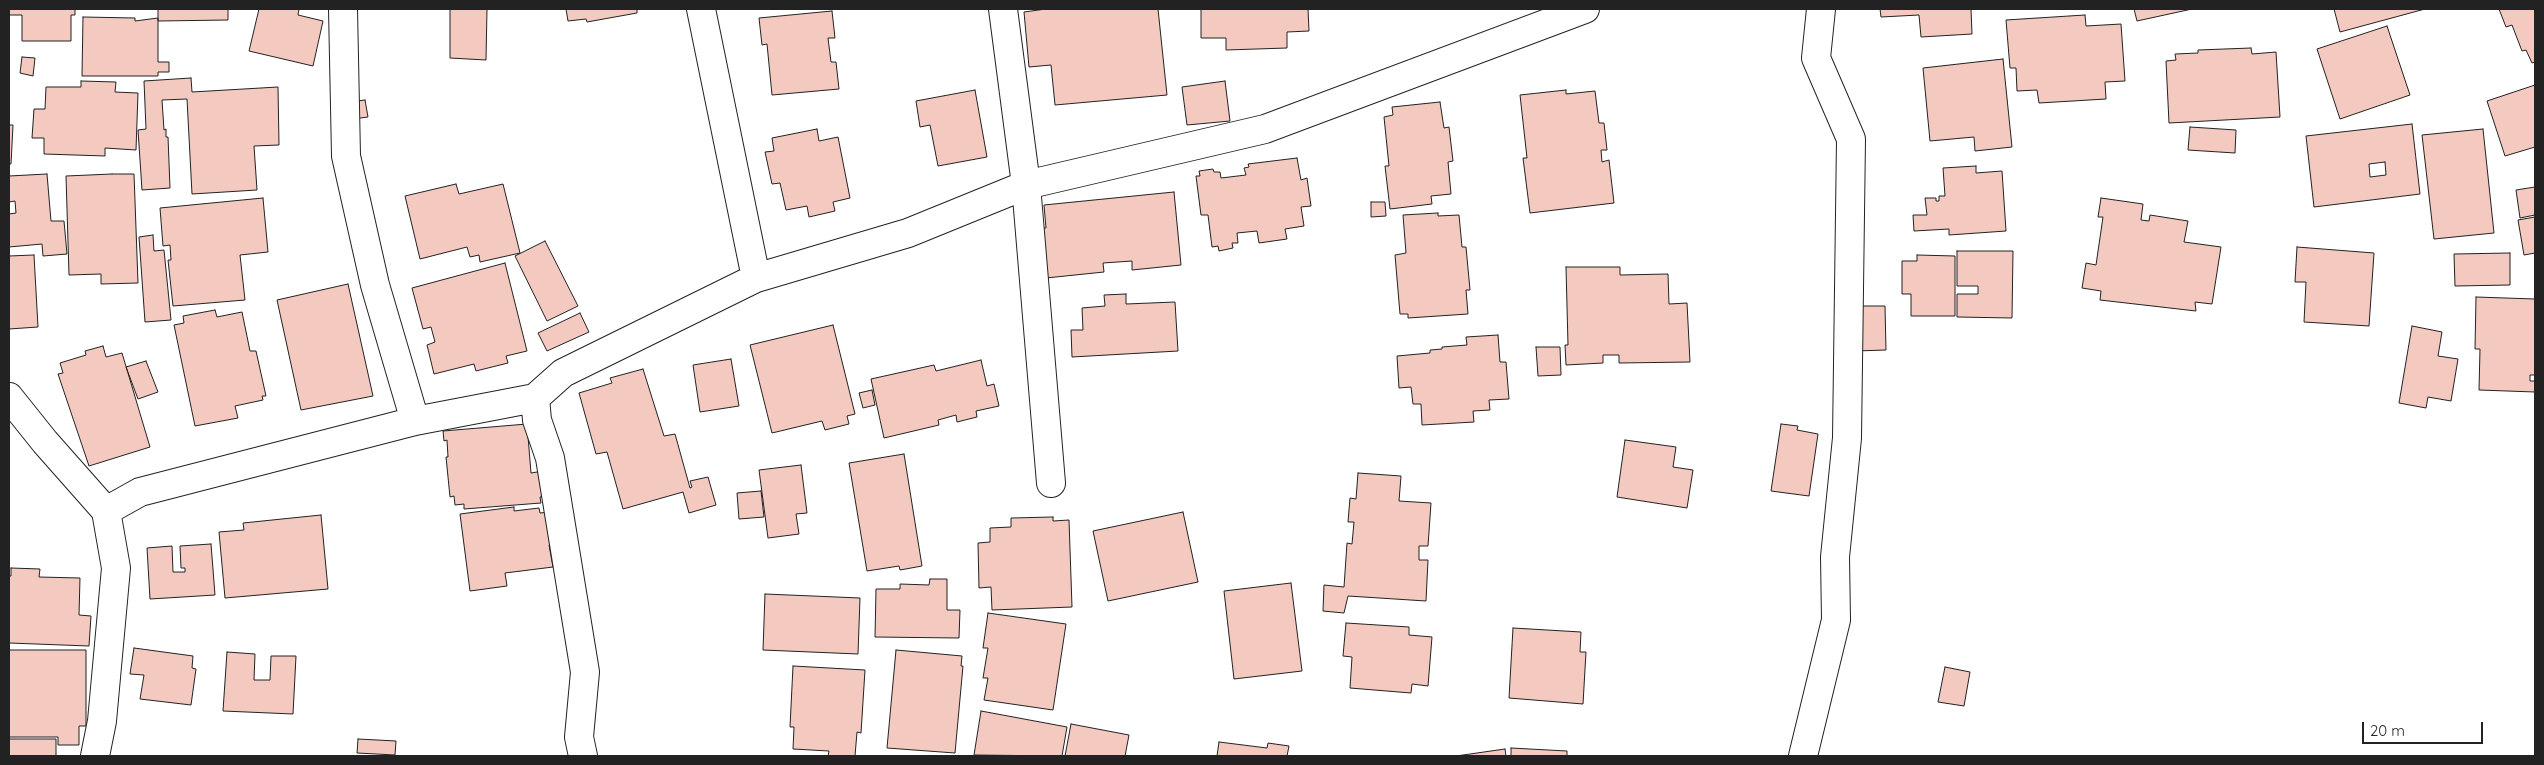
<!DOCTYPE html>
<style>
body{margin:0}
#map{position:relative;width:2544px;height:765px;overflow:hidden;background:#fff;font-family:Quicksand,sans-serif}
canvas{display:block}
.frame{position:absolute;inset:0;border:10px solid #222;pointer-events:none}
.scale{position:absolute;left:2362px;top:722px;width:121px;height:22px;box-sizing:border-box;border:2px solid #222;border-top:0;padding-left:6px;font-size:15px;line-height:18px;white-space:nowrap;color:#222;-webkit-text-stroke:4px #fff;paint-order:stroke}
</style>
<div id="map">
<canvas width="2544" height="765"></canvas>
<div class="frame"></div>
<div class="scale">20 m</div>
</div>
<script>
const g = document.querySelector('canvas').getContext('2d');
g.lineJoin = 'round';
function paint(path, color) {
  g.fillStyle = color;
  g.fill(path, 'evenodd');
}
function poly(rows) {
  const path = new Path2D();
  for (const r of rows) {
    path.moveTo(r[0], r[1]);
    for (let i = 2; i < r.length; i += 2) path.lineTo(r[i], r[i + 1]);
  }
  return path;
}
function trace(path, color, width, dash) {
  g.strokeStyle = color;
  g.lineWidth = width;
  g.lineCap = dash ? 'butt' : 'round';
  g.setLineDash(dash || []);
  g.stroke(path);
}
const building = poly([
 [9,9,75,9,75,15,71,15,71,41,22,41,22,15,9,15,9,9],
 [158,9,228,9,228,20,158,21,158,9],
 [259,9,299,9,298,15,323,21,313,66,249,51,259,9],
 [450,9,487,9,486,60,450,58,450,9],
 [566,9,637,9,637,13,587,22,586,19,568,21,566,9],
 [1046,9,1158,9,1167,95,1055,105,1051,65,1029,67,1024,12,1046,9],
 [1201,9,1308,9,1309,31,1287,32,1287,48,1226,50,1226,38,1201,38,1201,9],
 [1880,9,1971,9,1972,34,1921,37,1919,15,1881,17,1880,9],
 [2134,9,2192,9,2137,21,2134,9],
 [2334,9,2425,9,2340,32,2334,9],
 [2499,9,2535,9,2535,62,2532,63,2526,50,2522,51,2512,25,2506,27,2499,9],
 [832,11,835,38,828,38,831,62,836,62,839,89,772,95,767,44,762,45,759,18,832,11],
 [2085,15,2086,26,2121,24,2125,81,2105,82,2106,99,2039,103,2037,90,2017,91,2016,68,2010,68,2006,20,2085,15],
 [83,17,135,18,135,21,158,18,158,62,169,62,169,72,158,72,158,76,82,76,83,17],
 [2387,26,2410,95,2340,119,2317,49,2387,26],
 [2251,48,2252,54,2276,52,2280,117,2169,123,2166,61,2176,60,2175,54,2198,53,2198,50,2251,48],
 [22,57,35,58,33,76,20,73,22,57],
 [2003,59,2012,147,1975,151,1974,137,1930,141,1923,68,2003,59],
 [191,78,192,92,278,87,279,145,254,146,257,190,192,194,187,99,162,100,164,130,166,129,166,137,168,137,170,188,142,190,138,130,146,129,144,81,191,78],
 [81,81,116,82,115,92,138,93,136,150,105,148,105,156,44,154,44,138,32,138,34,109,45,109,46,87,81,87,81,81],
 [1225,81,1230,121,1187,125,1182,87,1225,81],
 [2535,85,2535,147,2505,156,2487,101,2535,85],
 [975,90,987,157,938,166,930,125,920,127,916,101,975,90],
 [1566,90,1566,94,1595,91,1599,123,1604,123,1607,150,1601,150,1602,162,1609,160,1614,203,1530,213,1523,158,1527,158,1520,95,1566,90],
 [365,100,368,117,353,119,350,102,365,100],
 [1440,102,1444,128,1449,127,1453,161,1448,162,1451,194,1431,196,1432,204,1390,209,1385,166,1389,166,1384,117,1393,115,1392,107,1440,102],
 [2412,124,2420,194,2314,207,2306,136,2412,124],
 [2385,162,2386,175,2370,177,2369,164,2385,162],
 [9,125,13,125,11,164,9,164,9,125],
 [2190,127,2236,130,2235,153,2188,150,2190,127],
 [817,129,819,141,838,137,850,198,833,202,835,211,809,217,807,206,786,210,780,183,772,184,765,152,774,151,772,138,817,129],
 [2483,129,2494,233,2434,239,2422,135,2483,129],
 [1297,158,1301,180,1307,178,1311,206,1301,207,1304,226,1285,229,1287,239,1259,243,1257,231,1237,233,1238,243,1232,243,1233,248,1219,251,1218,246,1212,247,1208,215,1201,215,1196,176,1200,176,1199,171,1213,169,1214,172,1220,172,1221,178,1246,175,1244,168,1249,167,1248,164,1297,158],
 [1976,166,1976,173,2002,171,2006,231,1949,235,1949,229,1914,231,1913,215,1927,215,1925,198,1936,198,1936,201,1939,201,1939,196,1945,196,1943,168,1976,166],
 [47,174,51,221,64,221,67,254,43,256,42,244,9,247,9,214,16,213,15,201,9,202,9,176,47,174],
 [112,174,134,174,138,283,101,284,101,274,69,275,66,176,112,174],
 [456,184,459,194,503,184,520,253,480,262,479,255,470,257,467,247,420,259,405,196,456,184],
 [2535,187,2535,215,2520,218,2516,190,2535,187],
 [1174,192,1181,265,1132,270,1132,261,1103,263,1104,272,1046,278,1041,228,1046,228,1044,205,1174,192],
 [263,198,268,252,240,255,245,300,173,306,168,260,171,260,170,245,163,246,160,208,263,198],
 [2101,198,2143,204,2141,220,2149,221,2150,215,2188,221,2184,242,2221,247,2212,304,2195,302,2196,311,2100,300,2101,291,2082,288,2086,263,2096,265,2103,217,2098,217,2101,198],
 [1371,202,1385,202,1386,216,1371,217,1371,202],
 [1438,213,1438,216,1459,215,1462,247,1466,247,1470,290,1466,290,1468,314,1408,318,1408,314,1400,314,1395,255,1406,253,1403,215,1438,213],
 [2535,217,2535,253,2524,255,2518,220,2535,217],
 [153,235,154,251,164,250,171,320,145,322,139,237,153,235],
 [545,241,578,306,547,321,515,256,545,241],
 [2297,247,2374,253,2369,326,2304,322,2306,282,2295,282,2297,247],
 [1957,251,2013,251,2012,318,1957,317,1957,294,1978,294,1978,286,1957,286,1957,251],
 [2510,253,2510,285,2455,286,2454,254,2510,253],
 [34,255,38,327,9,329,9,256,34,255],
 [1917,255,1955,256,1955,316,1911,316,1911,294,1902,294,1902,261,1917,261,1917,255],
 [505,263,527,351,506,356,508,363,476,371,474,364,434,374,427,345,435,342,431,327,423,329,412,288,505,263],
 [1566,267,1620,267,1620,275,1668,274,1669,304,1687,303,1690,362,1619,363,1619,355,1603,355,1603,363,1566,365,1565,345,1568,345,1566,267],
 [348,284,373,396,301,410,277,300,348,284],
 [1126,294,1126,304,1175,302,1178,351,1072,357,1071,330,1083,330,1082,308,1105,306,1104,295,1126,294],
 [2476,297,2535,299,2535,375,2530,375,2530,381,2535,381,2535,392,2479,390,2480,349,2475,349,2476,297],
 [1855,306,1885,306,1886,350,1855,351,1855,306],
 [215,310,217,317,242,312,250,351,256,351,266,396,262,396,263,400,235,406,238,418,195,426,174,325,184,323,183,316,215,310],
 [580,313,589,332,547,351,538,333,580,313],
 [833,325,855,414,847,416,849,424,825,430,822,421,772,433,750,345,833,325],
 [2412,326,2442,332,2438,356,2458,359,2451,401,2428,397,2426,408,2399,403,2412,326],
 [1498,335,1500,362,1506,362,1509,399,1489,400,1490,410,1473,411,1474,422,1422,425,1421,404,1413,404,1411,387,1399,388,1397,356,1430,353,1430,350,1442,349,1442,347,1467,345,1466,337,1498,335],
 [103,346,106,357,122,353,150,447,89,466,58,374,63,373,60,363,86,355,85,351,103,346],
 [1536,347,1560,347,1561,375,1538,376,1536,347],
 [731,359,739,406,700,412,693,365,731,359],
 [981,360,987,386,994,384,999,406,976,411,977,417,957,422,956,415,938,420,939,425,884,438,871,379,934,365,936,371,981,360],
 [146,361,158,392,138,399,126,367,146,361],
 [643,369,664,436,675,434,690,488,692,487,690,481,708,477,716,505,689,513,683,492,623,509,607,452,596,454,579,393,612,383,610,378,643,369],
 [872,390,875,405,863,408,859,393,872,390],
 [527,424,531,473,543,471,545,496,540,497,541,503,464,509,464,504,455,505,454,496,450,497,446,457,448,457,447,440,444,441,443,431,527,424],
 [1781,424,1798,426,1797,430,1818,434,1809,496,1771,491,1781,424],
 [1625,440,1676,447,1673,467,1693,470,1687,508,1617,497,1625,440],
 [904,454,922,566,900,570,899,566,867,571,849,463,904,454],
 [801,465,807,513,796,514,799,534,768,538,759,470,801,465],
 [1358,473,1401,476,1399,501,1431,503,1428,546,1419,546,1419,560,1428,560,1426,601,1348,596,1344,613,1323,611,1324,585,1344,587,1347,543,1352,544,1354,522,1348,522,1350,498,1356,499,1358,473],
 [761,491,764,517,739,519,737,493,761,491],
 [514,507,514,511,539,508,540,513,549,512,554,544,549,545,553,567,505,573,507,586,470,591,460,514,514,507],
 [1183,512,1198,582,1108,601,1093,531,1183,512],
 [321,515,328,589,225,598,219,532,244,530,243,523,321,515],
 [1053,517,1053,521,1069,520,1072,607,992,610,991,587,979,588,978,543,990,542,990,528,1011,527,1011,518,1053,517],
 [211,544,215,595,150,599,147,548,172,546,173,572,185,572,185,568,181,568,180,546,211,544],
 [11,568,40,569,39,577,80,578,79,615,91,616,89,646,9,643,9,576,11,576,11,568],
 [930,579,947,579,947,610,960,610,959,638,875,637,876,589,900,589,900,584,929,585,930,579],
 [1291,583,1302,671,1234,679,1224,591,1291,583],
 [765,594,860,598,858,654,763,650,765,594],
 [988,613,1066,624,1053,710,984,700,988,678,983,678,988,648,983,648,988,613],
 [1346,623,1409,627,1409,635,1432,637,1428,686,1412,684,1411,693,1350,688,1352,657,1343,656,1346,623],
 [1513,628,1581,632,1580,652,1586,652,1583,704,1509,698,1513,628],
 [134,648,193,656,192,668,196,669,191,705,140,699,144,675,130,674,134,648],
 [9,650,86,650,86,726,79,726,79,745,58,745,58,737,9,737,9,650],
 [896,650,962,656,961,666,963,666,955,753,887,748,896,650],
 [227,652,255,654,254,680,270,680,271,656,296,656,293,714,223,711,227,652],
 [793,666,865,670,861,733,857,732,855,756,828,756,829,751,793,749,794,727,790,727,793,666],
 [1945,667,1970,672,1964,706,1938,702,1945,667],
 [981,711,1067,727,1062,756,974,755,981,711],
 [1071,724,1129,735,1125,756,1065,756,1071,724],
 [9,739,56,739,56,756,9,756,9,739],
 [358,739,396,741,395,755,357,753,358,739],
 [1219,742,1267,748,1268,743,1289,746,1287,756,1217,756,1219,742],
 [1511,748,1567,751,1567,756,1511,756,1511,748],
 [1505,749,1506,756,1456,756,1505,749]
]);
const street = poly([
 [343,9,346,156,375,285,415,421],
 [701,9,756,278],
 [1003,9,1026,185,1051,483],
 [9,397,45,442,106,511,140,492,415,421,535,398,563,373,756,278,908,233,1026,185,1265,129,1585,9],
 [535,398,537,420,550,458,585,672,579,737,583,756],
 [95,756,102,721,116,568,106,511],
 [1803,756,1836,620,1835,557,1847,438,1851,139,1816,58,1821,9]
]);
paint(building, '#f3c9c0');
trace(building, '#222', 1);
trace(street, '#222', 30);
trace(street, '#fff', 28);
</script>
